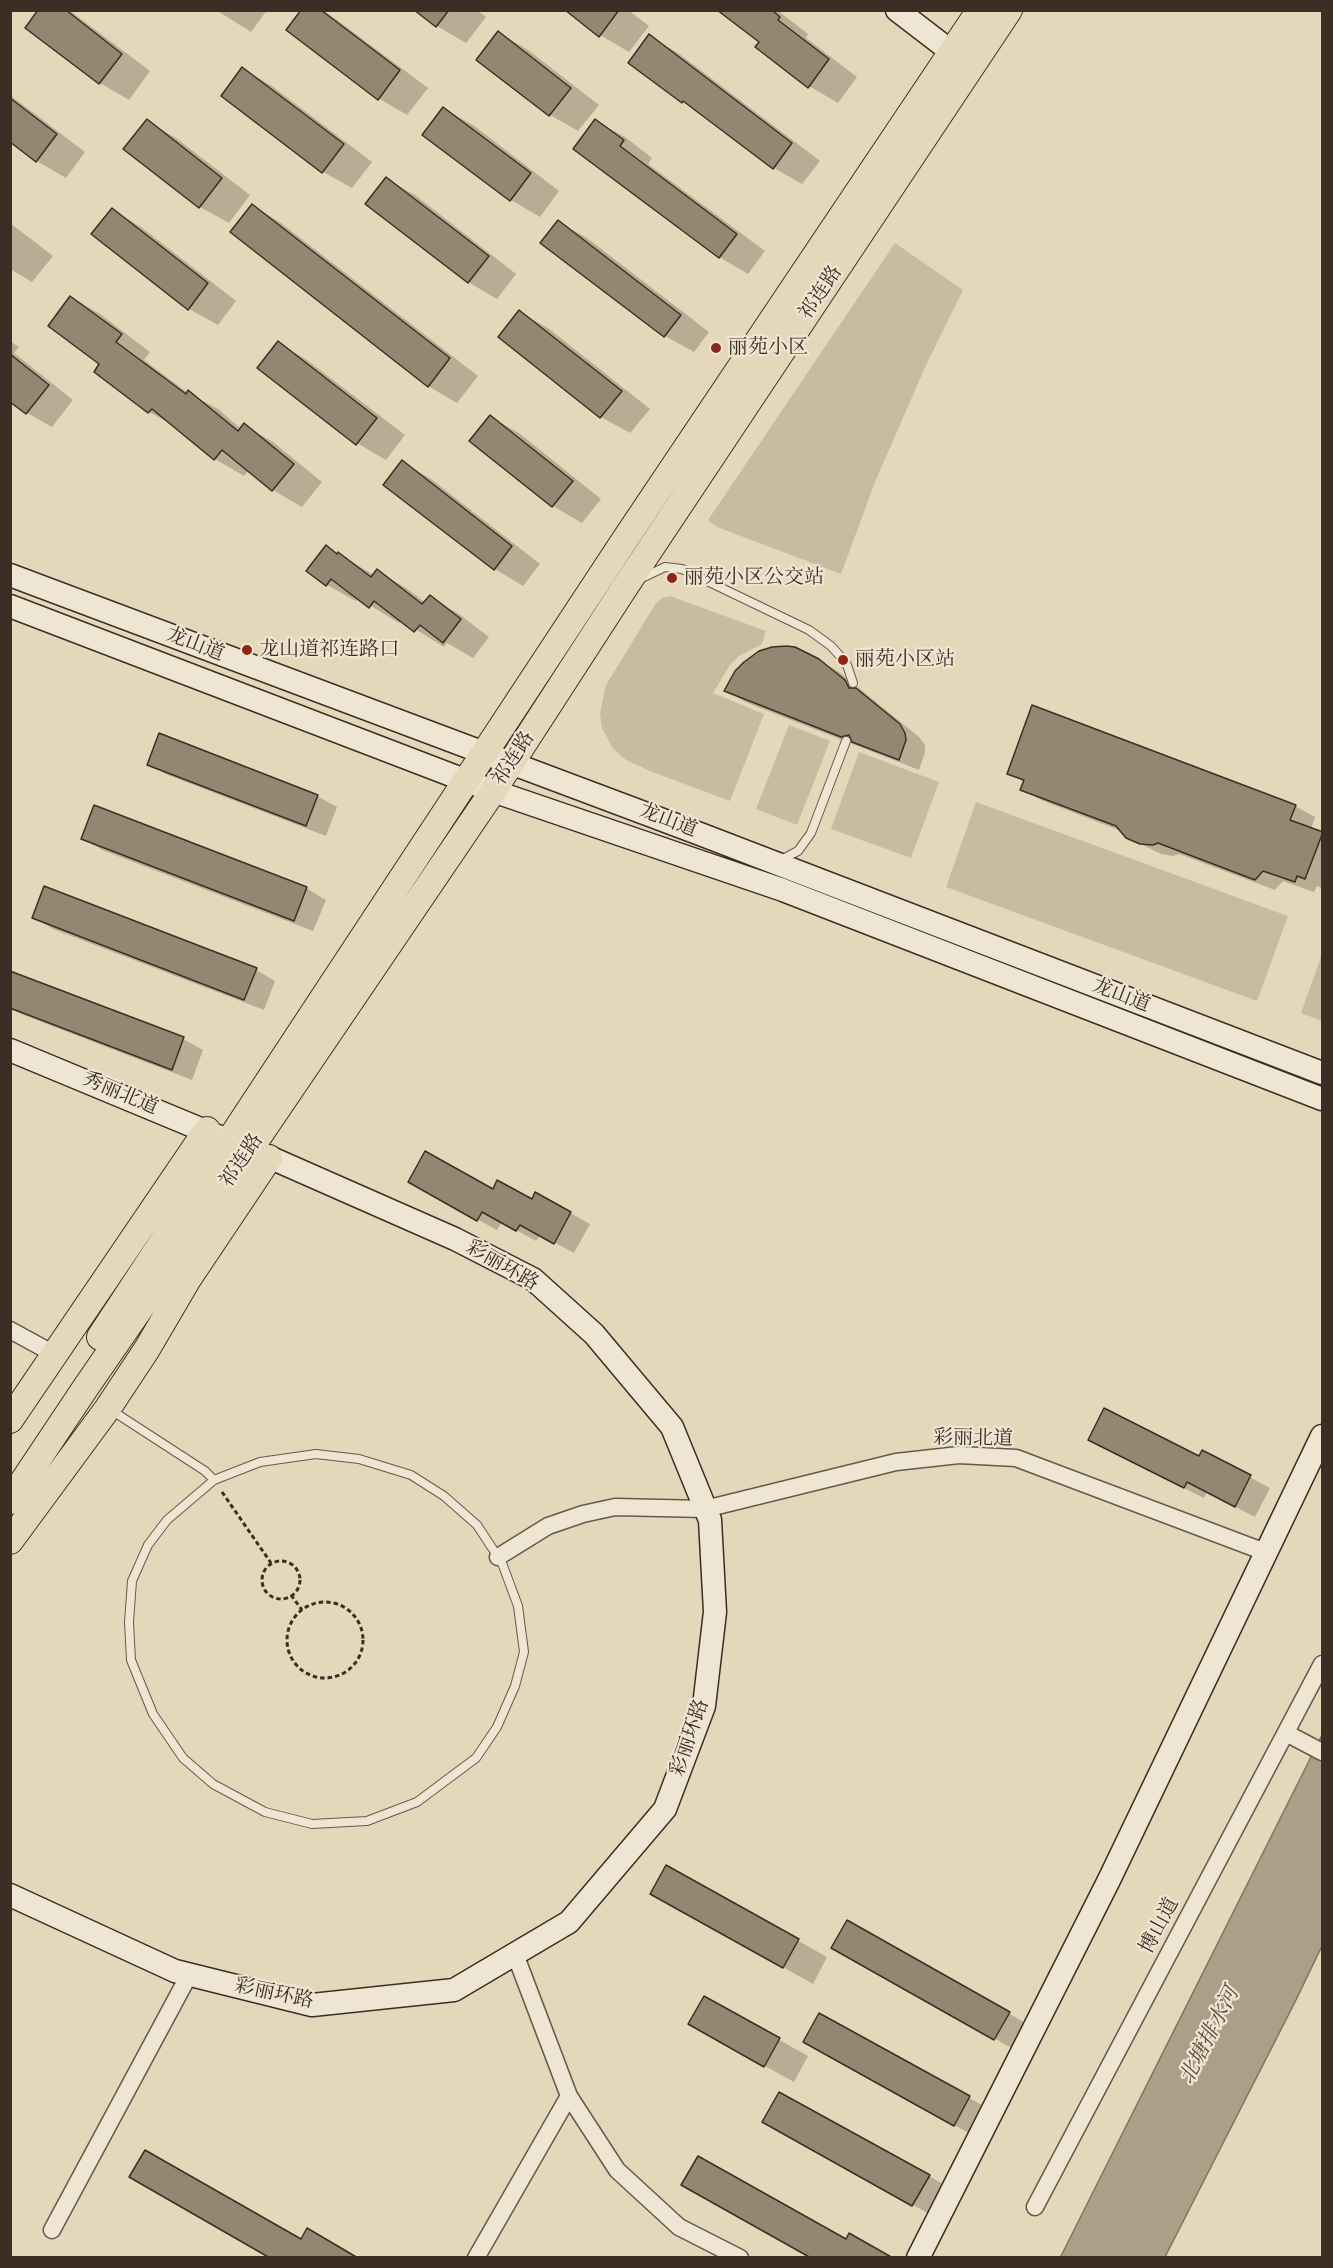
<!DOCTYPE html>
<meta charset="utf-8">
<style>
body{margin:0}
#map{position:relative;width:1333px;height:2268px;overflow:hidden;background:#e5d8ba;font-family:"IM FELL French Canon",serif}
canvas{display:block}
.frame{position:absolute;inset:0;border:12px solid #3e2d25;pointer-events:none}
</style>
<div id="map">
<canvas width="1333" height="2268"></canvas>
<div class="frame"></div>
</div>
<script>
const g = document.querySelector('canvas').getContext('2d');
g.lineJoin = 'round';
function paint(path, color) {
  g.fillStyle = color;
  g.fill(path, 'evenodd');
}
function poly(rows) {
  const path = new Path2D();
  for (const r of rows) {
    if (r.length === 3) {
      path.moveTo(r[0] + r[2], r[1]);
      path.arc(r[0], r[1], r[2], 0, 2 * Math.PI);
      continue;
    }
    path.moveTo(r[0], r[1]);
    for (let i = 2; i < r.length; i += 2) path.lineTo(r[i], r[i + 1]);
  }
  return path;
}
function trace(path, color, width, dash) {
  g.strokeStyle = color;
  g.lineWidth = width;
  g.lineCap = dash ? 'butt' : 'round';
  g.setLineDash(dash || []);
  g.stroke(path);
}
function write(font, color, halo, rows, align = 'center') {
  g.font = font + ' "IM FELL French Canon","Noto Serif SC",serif';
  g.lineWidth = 4.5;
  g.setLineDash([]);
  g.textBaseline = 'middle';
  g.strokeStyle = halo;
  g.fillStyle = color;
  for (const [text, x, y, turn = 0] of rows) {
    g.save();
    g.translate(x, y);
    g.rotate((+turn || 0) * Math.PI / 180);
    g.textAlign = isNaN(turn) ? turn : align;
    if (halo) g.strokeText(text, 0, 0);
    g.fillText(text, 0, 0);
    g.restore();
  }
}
const green = poly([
 [895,243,963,290,927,363,875,482,841,574,717,527,708,520],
 [670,596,766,631,762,644,739,656,730,665,713,693,764,714,730,801,650,771,626,760,613,749,602,728,600,714,606,685,656,603,662,598],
 [789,725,830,741,797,825,756,809],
 [859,752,939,782,911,858,831,829],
 [976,802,1288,916,1257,1001,946,887],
 [1322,954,1322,1021,1301,1013]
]);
const water = poly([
 [1322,1735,1322,1946,1294,2004,1165,2257,1060,2258,1322,1735]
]);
const shadow = poly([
 [40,10,69,10,150,71,129,100,100,83,27,28],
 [216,10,267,10,251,32],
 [303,10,322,10,337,20,428,88,407,115,378,98],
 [417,10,477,10,486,17,466,43,437,26],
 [568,10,628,10,649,26,629,52,600,35],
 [719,10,777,10,808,34,806,38,857,77,838,103,809,86,761,42],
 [499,33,528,50,599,105,578,131,550,115],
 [649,36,678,53,820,161,802,184,774,168,699,111,630,63],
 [243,69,272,86,372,162,352,188,323,172,223,96],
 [10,95,85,152,66,178,37,161,10,141],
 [444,109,473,125,559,191,540,217,511,200,424,134],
 [147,121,176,138,250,195,229,223,200,207,125,149],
 [596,121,625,137,652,158,648,164,765,251,748,274,719,257],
 [386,179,415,195,516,274,497,299,468,282],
 [253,206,281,223,478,376,457,403,428,386],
 [112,210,141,227,236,301,218,325,189,309],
 [558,222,587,238,709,332,694,352,665,336],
 [10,223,53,256,32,282,10,269],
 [71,297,100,314,150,352,144,360,188,393,218,409,241,429,244,425,273,442,322,482,302,507,273,490,249,470,244,476,215,459,177,427,149,412,96,372,101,364],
 [519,312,548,328,650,409,630,433,601,417,500,337],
 [10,341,19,347,14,353,73,400,52,427,27,413,10,400],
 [278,343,307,360,405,435,386,460,357,443,259,368],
 [490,417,519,433,601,499,582,523,553,506,472,441],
 [402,462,431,479,540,564,523,586,495,569],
 [326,547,374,575,377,571,406,588,426,603,430,597,459,614,489,637,473,658,447,643,444,647,401,620,399,623,358,598,356,601,327,585],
 [818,660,839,672,919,737,925,745,925,752,919,770,745,702,726,690],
 [148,764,317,796,337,807,326,836,168,775],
 [1008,773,1295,806,1315,817,1311,829,1322,833,1322,888,1317,886,1314,892,1283,881,1275,890,1179,854,1173,856,1161,854,1127,837,1121,831,1041,800,1022,789,1024,782],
 [83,838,306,888,326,900,313,931,102,850],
 [34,917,256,970,275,981,264,1010,53,929],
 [12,974,183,1039,203,1050,192,1080,21,1014,10,1009],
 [493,1191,532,1201,536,1194,590,1224,574,1253,540,1235,536,1241,502,1222,497,1230,429,1193],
 [1109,1450,1200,1458,1203,1452,1270,1488,1255,1517,1207,1492,1204,1498],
 [667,1867,827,1957,813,1984,681,1910],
 [847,1922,1038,2030,1024,2055,862,1964],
 [704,1998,808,2056,794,2082,718,2040],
 [820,2015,998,2114,983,2141,833,2058],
 [793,2139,929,2176,958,2193,942,2221]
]);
const building = poly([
 [38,10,66,10,122,54,99,84,25,28,38,10],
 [301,10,321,10,400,70,378,100,286,30,301,10],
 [414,10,449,10,436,27,414,10],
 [565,10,619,10,599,37,565,10],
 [717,10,772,10,780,17,778,20,829,59,808,88,755,47,759,42,717,10],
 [498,31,571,88,549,116,476,60,498,31],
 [649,34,792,143,773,169,683,101,682,103,628,63,649,34],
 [242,67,344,144,322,173,221,96,242,67],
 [10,98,57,134,36,162,10,142,10,98],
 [443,107,531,173,510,201,422,135,443,107],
 [147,119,222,178,199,208,123,149,147,119],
 [595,119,624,140,620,146,737,234,719,258,573,149,595,119],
 [386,177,489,256,468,283,365,204,386,177],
 [252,204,450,358,428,387,230,232,252,204],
 [112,208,208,283,188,310,91,234,112,208],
 [558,220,681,315,664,337,540,243,558,220],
 [70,296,122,334,116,342,186,394,188,390,238,431,244,423,294,464,272,491,222,450,214,460,152,409,148,413,94,372,99,364,48,326,70,296],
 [519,310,622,391,600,418,498,337,519,310],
 [278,341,377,418,356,445,257,368,278,341],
 [10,354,49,385,26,414,10,402,10,354],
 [490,415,573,481,552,507,469,441,490,415],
 [402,460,512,546,494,570,383,485,402,460],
 [326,545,337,554,338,552,371,577,377,569,422,604,430,595,461,619,443,643,420,625,414,632,374,601,369,608,331,579,326,586,306,571,326,545],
 [786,646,795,647,819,659,845,680,849,688,856,688,900,724,905,733,906,740,899,760,852,742,849,735,841,737,724,691,735,671,744,662,759,651,772,647,786,646],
 [1032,705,1296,805,1290,820,1323,832,1305,879,1297,876,1295,882,1263,871,1255,880,1158,843,1153,845,1140,844,1126,838,1116,826,1020,790,1024,780,1007,774,1032,705],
 [159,733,318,795,306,826,147,765,159,733],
 [94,805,307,887,294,921,81,839,94,805],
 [44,886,257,968,244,1000,32,918,44,886],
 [10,971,184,1037,172,1070,10,1008,10,971],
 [425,1151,493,1189,497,1180,532,1199,535,1192,571,1212,554,1244,520,1225,516,1231,482,1212,477,1221,408,1182,425,1151],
 [1104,1408,1199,1456,1202,1450,1251,1475,1235,1507,1187,1482,1184,1488,1088,1440,1104,1408],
 [666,1865,799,1939,783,1968,650,1894,666,1865],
 [847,1920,1010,2012,994,2040,831,1948,847,1920],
 [704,1996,780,2038,764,2067,688,2024,704,1996],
 [819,2013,970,2096,954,2126,803,2042,819,2013],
 [779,2092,930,2175,912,2206,762,2122,779,2092],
 [145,2150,301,2239,307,2228,358,2258,270,2258,129,2177,145,2150],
 [698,2156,846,2239,849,2233,893,2258,811,2258,681,2185,698,2156]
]);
const path = poly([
 [222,1492,271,1563],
 [281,1580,19],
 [291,1595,302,1610],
 [325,1640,38]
]);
const lane = poly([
 [642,578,665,567,682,569,809,630,831,646,840,656,847,665,853,683],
 [779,861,798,851,811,833,846,741],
 [111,1410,205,1471,214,1480],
 [316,1454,359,1459,411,1475,444,1496,477,1525,502,1563,518,1606,524,1652,515,1686,497,1727,476,1758,417,1802,367,1821,312,1824,265,1812,213,1784,183,1758,153,1714,131,1660,129,1622,132,1581,148,1545,167,1520,214,1480,260,1462,316,1454]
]);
const street = poly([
 [10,1330,56,1355],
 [498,1557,548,1526,583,1514,615,1507,705,1509,896,1462,959,1455,1016,1458,1265,1552],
 [1286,1733,1322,1752],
 [515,1954,569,2096,617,2170,679,2227,740,2258],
 [1035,2207,1322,1664],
 [52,2230,189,1975],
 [476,2258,569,2096]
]);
const secondary = poly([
 [897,10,966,63],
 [10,575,700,834,1322,1073],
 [10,606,493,791,783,890,1322,1099],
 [10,1050,222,1138],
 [10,1895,175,1971,312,2005,454,1990,569,1922,665,1809,704,1706,715,1612,710,1520,672,1427,594,1334,533,1279,455,1239,253,1150],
 [918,2258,1109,1880,1322,1436]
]);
const primary = poly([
 [100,1337,624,541,980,10],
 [10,1420,207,1130],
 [10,1501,86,1387,250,1149,493,791,625,587,1009,10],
 [10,1541,108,1408,147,1349,188,1279,269,1158]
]);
const markers = [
 [716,348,6,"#8f2418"],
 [672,578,6,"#8f2418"],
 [247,650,6,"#8f2418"],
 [843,660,6,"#8f2418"]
];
const streetNames = [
 ["祁连路",821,293,-56],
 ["龙山道",195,645,21],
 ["祁连路",514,759,-57],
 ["龙山道",668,821,21],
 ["龙山道",1121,996,21],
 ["秀丽北道",120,1094,23],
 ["祁连路",242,1161,-56],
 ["彩丽环路",502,1266,30],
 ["彩丽北道",973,1439,1],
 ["彩丽环路",690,1738,-71],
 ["博山道",1160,1926,-62],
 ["彩丽环路",274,1994,12]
];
const poiNames = [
 ["丽苑小区",728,348],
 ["丽苑小区公交站",684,578],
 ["龙山道祁连路口",259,650],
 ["丽苑小区站",855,660]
];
const waterNames = [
 ["北塘排水河",1210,2036,-63]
];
paint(green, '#c9bba1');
paint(water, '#ac9e87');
trace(water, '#807160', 1.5);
paint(shadow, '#0003');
paint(building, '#958672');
trace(building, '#3e2d25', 1.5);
trace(lane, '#68584a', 10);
trace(street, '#68584a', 19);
trace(secondary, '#3e2d25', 25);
trace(primary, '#3e2d25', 28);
trace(path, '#3e2d25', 3, [4.5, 3]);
trace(lane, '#eee6d2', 8);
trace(street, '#eee6d2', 16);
trace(secondary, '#eee6d2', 22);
trace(primary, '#e5d8ba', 26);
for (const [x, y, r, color] of markers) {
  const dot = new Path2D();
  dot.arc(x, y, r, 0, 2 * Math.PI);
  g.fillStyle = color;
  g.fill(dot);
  trace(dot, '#eee6d2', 2);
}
write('20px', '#3e2d25', '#eee6d2', streetNames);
write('20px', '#3e2d25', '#eee6d2', poiNames, 'left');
write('italic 21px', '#5a493e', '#eee6d2', waterNames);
</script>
